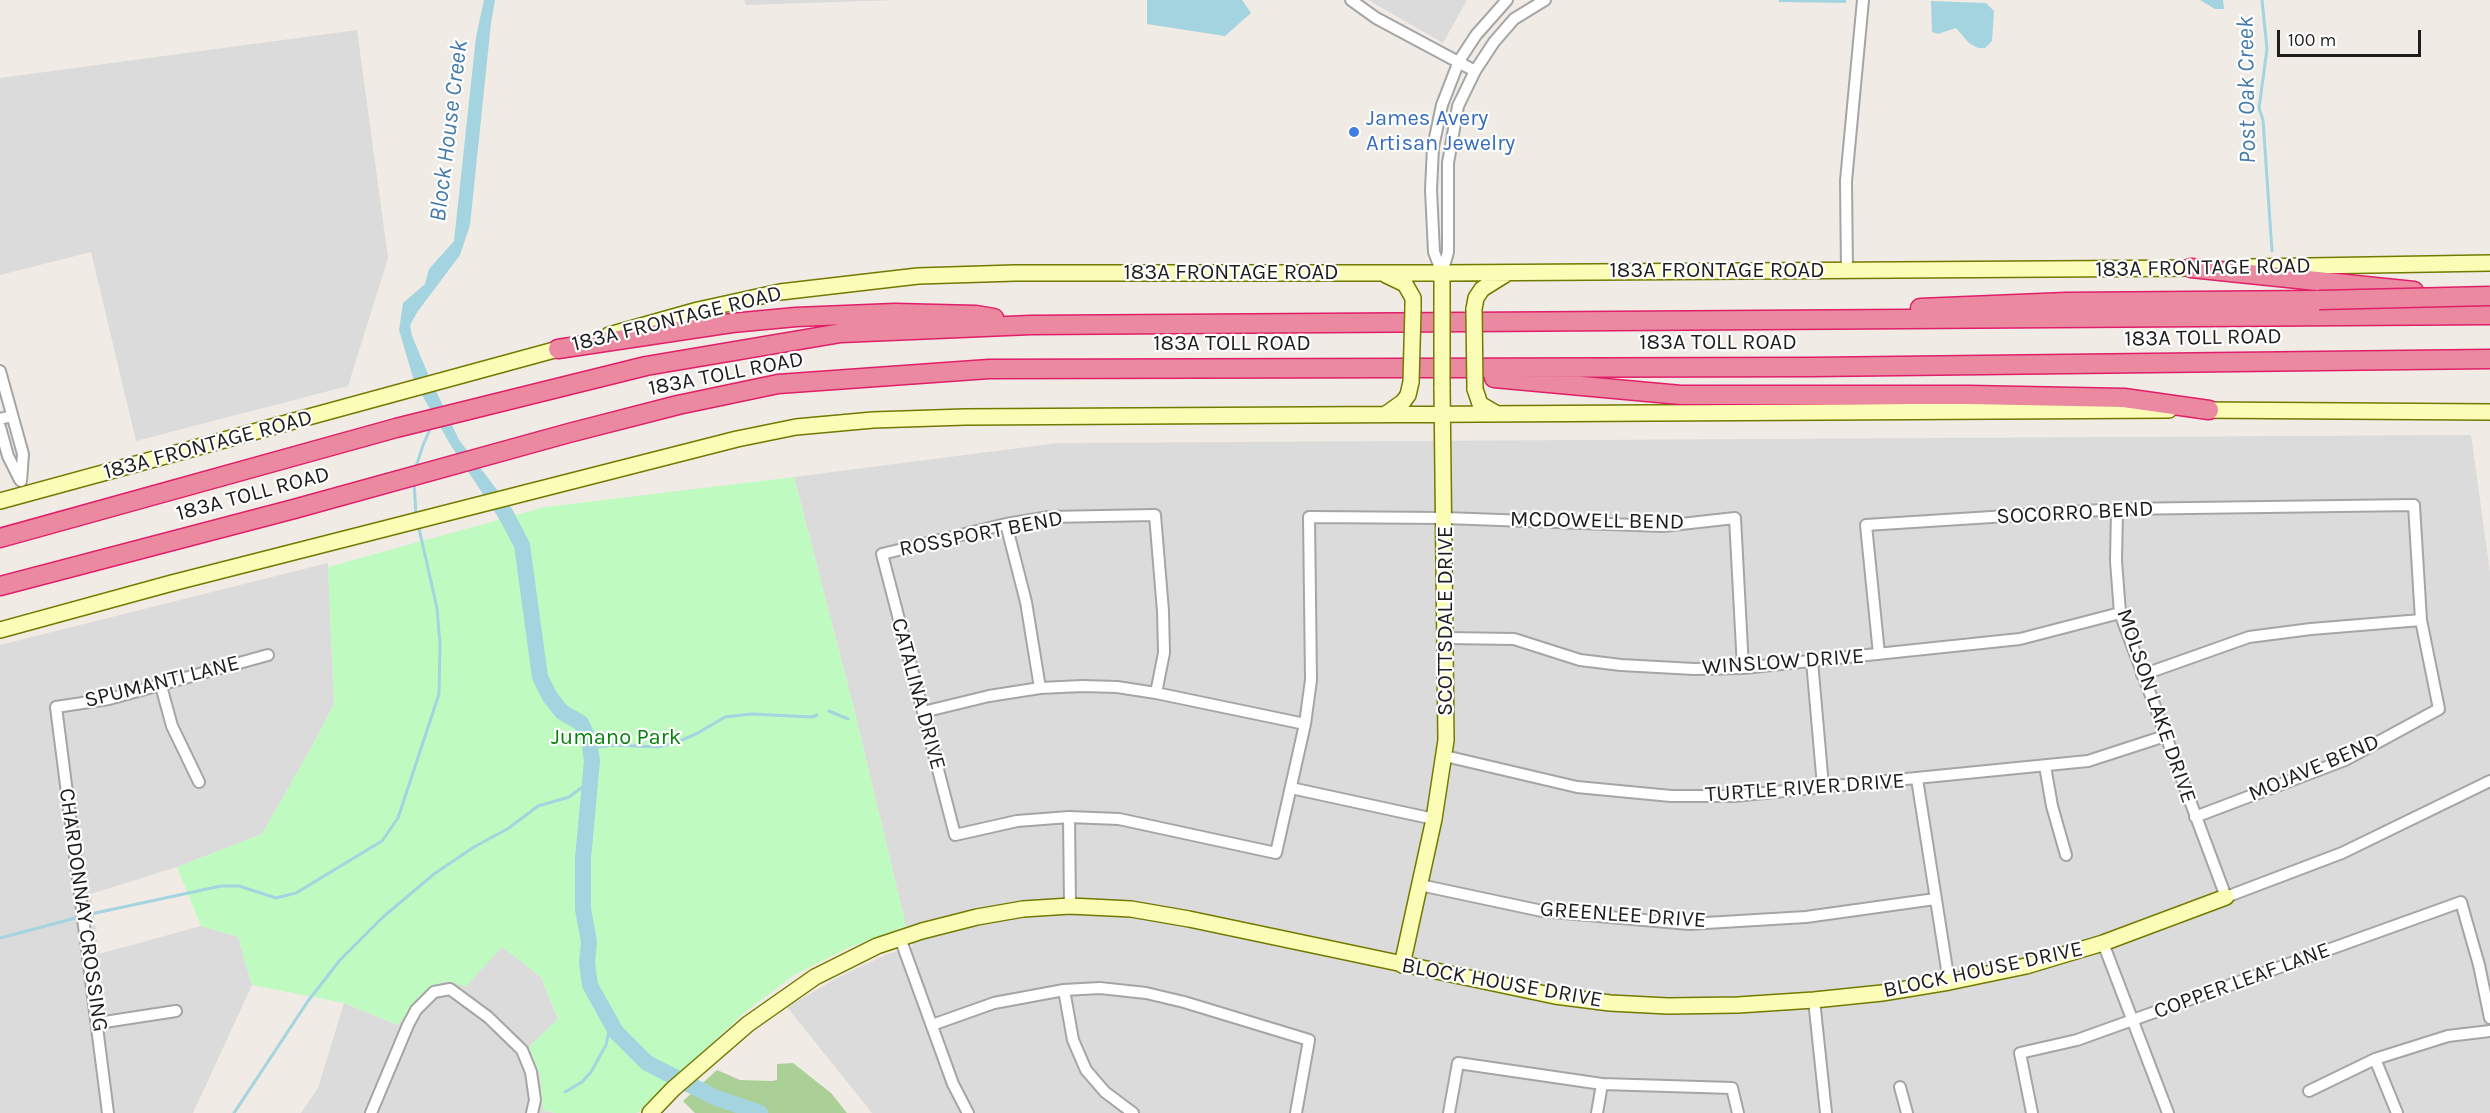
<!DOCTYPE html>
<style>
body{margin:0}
#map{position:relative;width:2490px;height:1113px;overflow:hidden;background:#f0ebe4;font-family:Karla,sans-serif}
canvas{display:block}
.scale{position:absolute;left:2277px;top:30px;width:144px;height:27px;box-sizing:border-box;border:3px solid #1e1e1e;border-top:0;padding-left:8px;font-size:18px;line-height:21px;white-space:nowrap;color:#1e1e1e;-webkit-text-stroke:4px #fff;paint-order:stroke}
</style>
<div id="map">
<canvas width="2490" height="1113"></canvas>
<div class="scale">100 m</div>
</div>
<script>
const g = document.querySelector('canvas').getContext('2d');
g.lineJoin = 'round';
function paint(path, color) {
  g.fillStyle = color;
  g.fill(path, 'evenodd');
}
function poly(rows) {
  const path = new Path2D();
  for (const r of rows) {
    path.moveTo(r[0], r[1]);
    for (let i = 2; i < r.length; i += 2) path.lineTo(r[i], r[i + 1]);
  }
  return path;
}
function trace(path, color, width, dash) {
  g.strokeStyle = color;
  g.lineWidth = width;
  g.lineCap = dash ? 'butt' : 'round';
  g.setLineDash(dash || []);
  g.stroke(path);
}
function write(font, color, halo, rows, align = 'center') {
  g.font = font + ' Karla,sans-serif';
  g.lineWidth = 4.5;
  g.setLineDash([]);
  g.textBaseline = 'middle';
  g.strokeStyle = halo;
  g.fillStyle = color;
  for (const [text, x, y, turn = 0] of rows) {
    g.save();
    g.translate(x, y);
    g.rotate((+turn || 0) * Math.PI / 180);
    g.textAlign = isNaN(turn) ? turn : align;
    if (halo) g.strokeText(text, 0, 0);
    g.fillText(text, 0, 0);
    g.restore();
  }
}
const residential = poly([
 [744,0,896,0,746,5],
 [1368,0,1467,0,1443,43],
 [357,30,388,258,348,386,136,441,91,252,0,275,0,78],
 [2471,435,2490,572,2490,1113,872,1113,787,1007,835,979,885,955,913,946,906,926,853,705,794,477,1058,443],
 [328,563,334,704,310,750,262,834,177,867,91,894,99,954,201,926,238,937,252,985,193,1113,0,1113,0,645],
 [501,946,541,977,558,1019,529,1047,540,1076,543,1110,555,1113,301,1113,318,1088,344,1003,398,1025,420,995,445,981,466,986]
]);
const forest = poly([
 [793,1063,831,1093,847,1113,695,1113,683,1101,717,1070,740,1080,772,1081,777,1080,777,1064]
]);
const park = poly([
 [794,477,853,705,906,926,848,948,794,975,744,1013,637,1113,555,1113,543,1110,540,1076,529,1047,558,1019,541,977,502,947,466,986,445,981,420,995,398,1025,344,1003,252,985,238,937,201,926,177,867,262,834,310,750,334,704,328,567,545,507]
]);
const water = poly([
 [484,0,495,0,491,23,470,225,460,255,418,311,410,325,412,336,428,374,459,440,507,503,521,527,508,532,450,444,414,381,399,330,403,303,425,284,429,269,454,241,476,37],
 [1147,0,1242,0,1251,13,1225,36,1147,24],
 [1779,0,1846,0,1846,3,1779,2],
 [2200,0,2223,0,2224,9,2215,9],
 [1931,1,1986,3,1994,11,1992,41,1985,48,1978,48,1969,43,1956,28,1938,34,1932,32]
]);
const stream = poly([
 [2262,0,2267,49,2259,108,2263,120,2272,251],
 [416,467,423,445,432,425],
 [414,482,416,515],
 [829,711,848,719],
 [590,748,614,745,658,747,675,743,698,733,725,717,751,714,812,717,817,715],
 [86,915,221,886,239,886,276,898,296,893,382,841,398,818,439,694,440,645,437,608,418,524],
 [0,938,79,917],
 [565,1092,582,1082,591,1072,606,1045,611,1022],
 [234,1113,308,1001,340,960,383,917,434,874,474,847,509,828,538,806,569,797,589,782]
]);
const river = poly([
 [504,511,522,545,540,677,550,697,562,712,581,723,589,740,592,761,583,858,583,909,589,942,587,963,590,985,616,1032,647,1063,714,1097,760,1113]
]);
const street = poly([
 [1351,0,1376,18,1475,71],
 [1847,271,1846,181,1863,0],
 [1442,273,1448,252,1448,163,1458,106,1475,71,1494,42,1514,19,1545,0],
 [1442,273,1434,252,1431,190,1433,147,1442,105,1459,61,1476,35,1507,0],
 [0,371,23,454,21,481],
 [0,419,12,416],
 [0,427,8,456,20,480],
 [2117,509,2116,561,2120,613,2226,897,2342,853,2490,781],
 [1006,524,1026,602,1040,688],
 [1446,638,1514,639,1580,660,1621,665,1694,669,1743,668,2020,639,2120,613],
 [1879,654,1866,525,2117,509,2414,505,2421,620,2439,709,2345,760,2195,817],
 [1812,661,1823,786],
 [2142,675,2249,637,2311,629,2421,620],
 [161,686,172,726,199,782],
 [1156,693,1164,653,1163,611,1155,515,1049,517,1006,524,882,554,955,835,1017,821,1069,817,1119,819,1276,853,1305,724,1311,680,1309,517,1445,518,1663,526,1735,518,1743,668],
 [923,712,989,696,1040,688,1082,686,1117,687,1156,693,1305,724],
 [1445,756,1577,787,1671,796,1734,796,2088,761,2165,736],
 [2045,766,2052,806,2066,855],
 [1917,779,1949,982],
 [1291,788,1434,819],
 [1069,817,1070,906],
 [1420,885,1542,911,1689,924,1806,917,1935,899],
 [900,938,953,1084,968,1113],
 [2103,943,2168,1113],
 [1064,990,1073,1040,1086,1070,1105,1092,1133,1113],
 [1814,1000,1826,1113],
 [98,1023,176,1011],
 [932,1025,994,1003,1064,990,1100,988,1146,993,1184,1002,1309,1040,1296,1113],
 [2375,1059,2397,1113],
 [1900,1087,1907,1113],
 [2309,1091,2375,1059,2448,1036,2490,1031],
 [108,1113,56,707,109,699,268,655],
 [371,1113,408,1025,416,1010,434,992,450,989,488,1017,522,1050,531,1072,535,1100,532,1113],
 [1449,1113,1458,1063,1602,1084,1732,1088,1738,1113],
 [1597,1113,1602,1084],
 [2032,1113,2020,1053,2077,1040,2461,902,2479,965,2490,1018]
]);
const secondary = poly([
 [2250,267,2490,263],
 [1442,273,1442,307],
 [1386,275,1405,284,1413,298,1413,309],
 [1474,309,1476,298,1482,289,1506,274],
 [609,335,698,310,780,292,918,276,1015,273,1442,273,2202,268],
 [1475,389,1480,404,1497,414],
 [2199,410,2490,412],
 [1386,414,1403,402,1408,395,1411,382],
 [0,501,569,346],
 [0,630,172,583,737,439,796,427,873,420,965,417,2169,410],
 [1402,965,1434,819,1446,740,1442,387],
 [650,1113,673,1089,748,1024,815,977,877,946,922,931,977,917,1023,909,1070,906,1131,909,1189,919,1555,996,1610,1003,1668,1006,1738,1005,1814,1000,1882,993,1949,982,2026,966,2103,943,2226,897]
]);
const highway = poly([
 [2191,268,2414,291],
 [1920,308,2066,302,2319,300],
 [558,349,732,323,796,317,895,313,976,315,994,318],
 [1494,378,1681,395,1969,395,2124,398,2209,410],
 [0,538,396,428,646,366,841,333,1031,325,2490,315],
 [0,586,294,509,569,433,678,405,778,384,989,369,1813,367,2490,359]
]);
const secondaryBridge = poly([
 [1442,307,1442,387],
 [1474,309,1475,389],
 [1411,382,1413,309]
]);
const highwayBridge = poly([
 [2319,300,2490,296]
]);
const markers = [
 [1354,132,6,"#3f7fe0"]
];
const shopNames = [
 ["James Avery",1366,119],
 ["Artisan Jewelry",1366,144]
];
const streetNames = [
 ["183A FRONTAGE ROAD",2203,268,-1],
 ["183A FRONTAGE ROAD",1717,271],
 ["183A FRONTAGE ROAD",1231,273],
 ["183A FRONTAGE ROAD",677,319,-14],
 ["183A TOLL ROAD",2203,338,-1],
 ["183A TOLL ROAD",1718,343],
 ["183A TOLL ROAD",1232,344],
 ["183A TOLL ROAD",726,374,-11],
 ["183A FRONTAGE ROAD",208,445,-15],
 ["183A TOLL ROAD",253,494,-15],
 ["SOCORRO BEND",2075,513,-3],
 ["MCDOWELL BEND",1597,521,1],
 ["ROSSPORT BEND",981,534,-11],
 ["SCOTTSDALE DRIVE",1446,621,-90],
 ["WINSLOW DRIVE",1783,662,-4],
 ["SPUMANTI LANE",162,682,-14],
 ["CATALINA DRIVE",918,694,75],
 ["MOLSON LAKE DRIVE",2156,706,71],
 ["MOJAVE BEND",2314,768,-23],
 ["TURTLE RIVER DRIVE",1805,788,-4],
 ["CHARDONNAY CROSSING",83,910,82],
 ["GREENLEE DRIVE",1623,915,4],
 ["BLOCK HOUSE DRIVE",1983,970,-12],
 ["COPPER LEAF LANE",2242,981,-20],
 ["BLOCK HOUSE DRIVE",1502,983,10]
];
const parkNames = [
 ["Jumano Park",616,738]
];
const waterNames = [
 ["Post Oak Creek",2247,90,-91],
 ["Block House Creek",449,131,-83]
];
paint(residential, '#dcdbdb');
paint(forest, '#aad097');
paint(park, '#bffbc1');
paint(water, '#a3d4df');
trace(stream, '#a3d4df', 3);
trace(river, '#a3d4df', 16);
trace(street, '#a5a5a5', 14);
trace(secondary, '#727a01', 18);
trace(highway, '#e11e69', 21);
trace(street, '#fff', 10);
trace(secondary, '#fbfcb6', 15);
trace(highway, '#ea899f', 18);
trace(secondaryBridge, '#727a01', 18, []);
trace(highwayBridge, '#e11e69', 21, []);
trace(secondaryBridge, '#fbfcb6', 15);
trace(highwayBridge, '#ea899f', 18);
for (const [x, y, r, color] of markers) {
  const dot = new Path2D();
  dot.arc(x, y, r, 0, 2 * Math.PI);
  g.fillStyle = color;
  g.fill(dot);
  trace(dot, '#fff', 2);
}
write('22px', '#366cbe', '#fff', shopNames, 'left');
write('22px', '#1e1e1e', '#fff', streetNames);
write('22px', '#07810d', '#fff', parkNames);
write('italic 24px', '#447baa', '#fff', waterNames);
</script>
